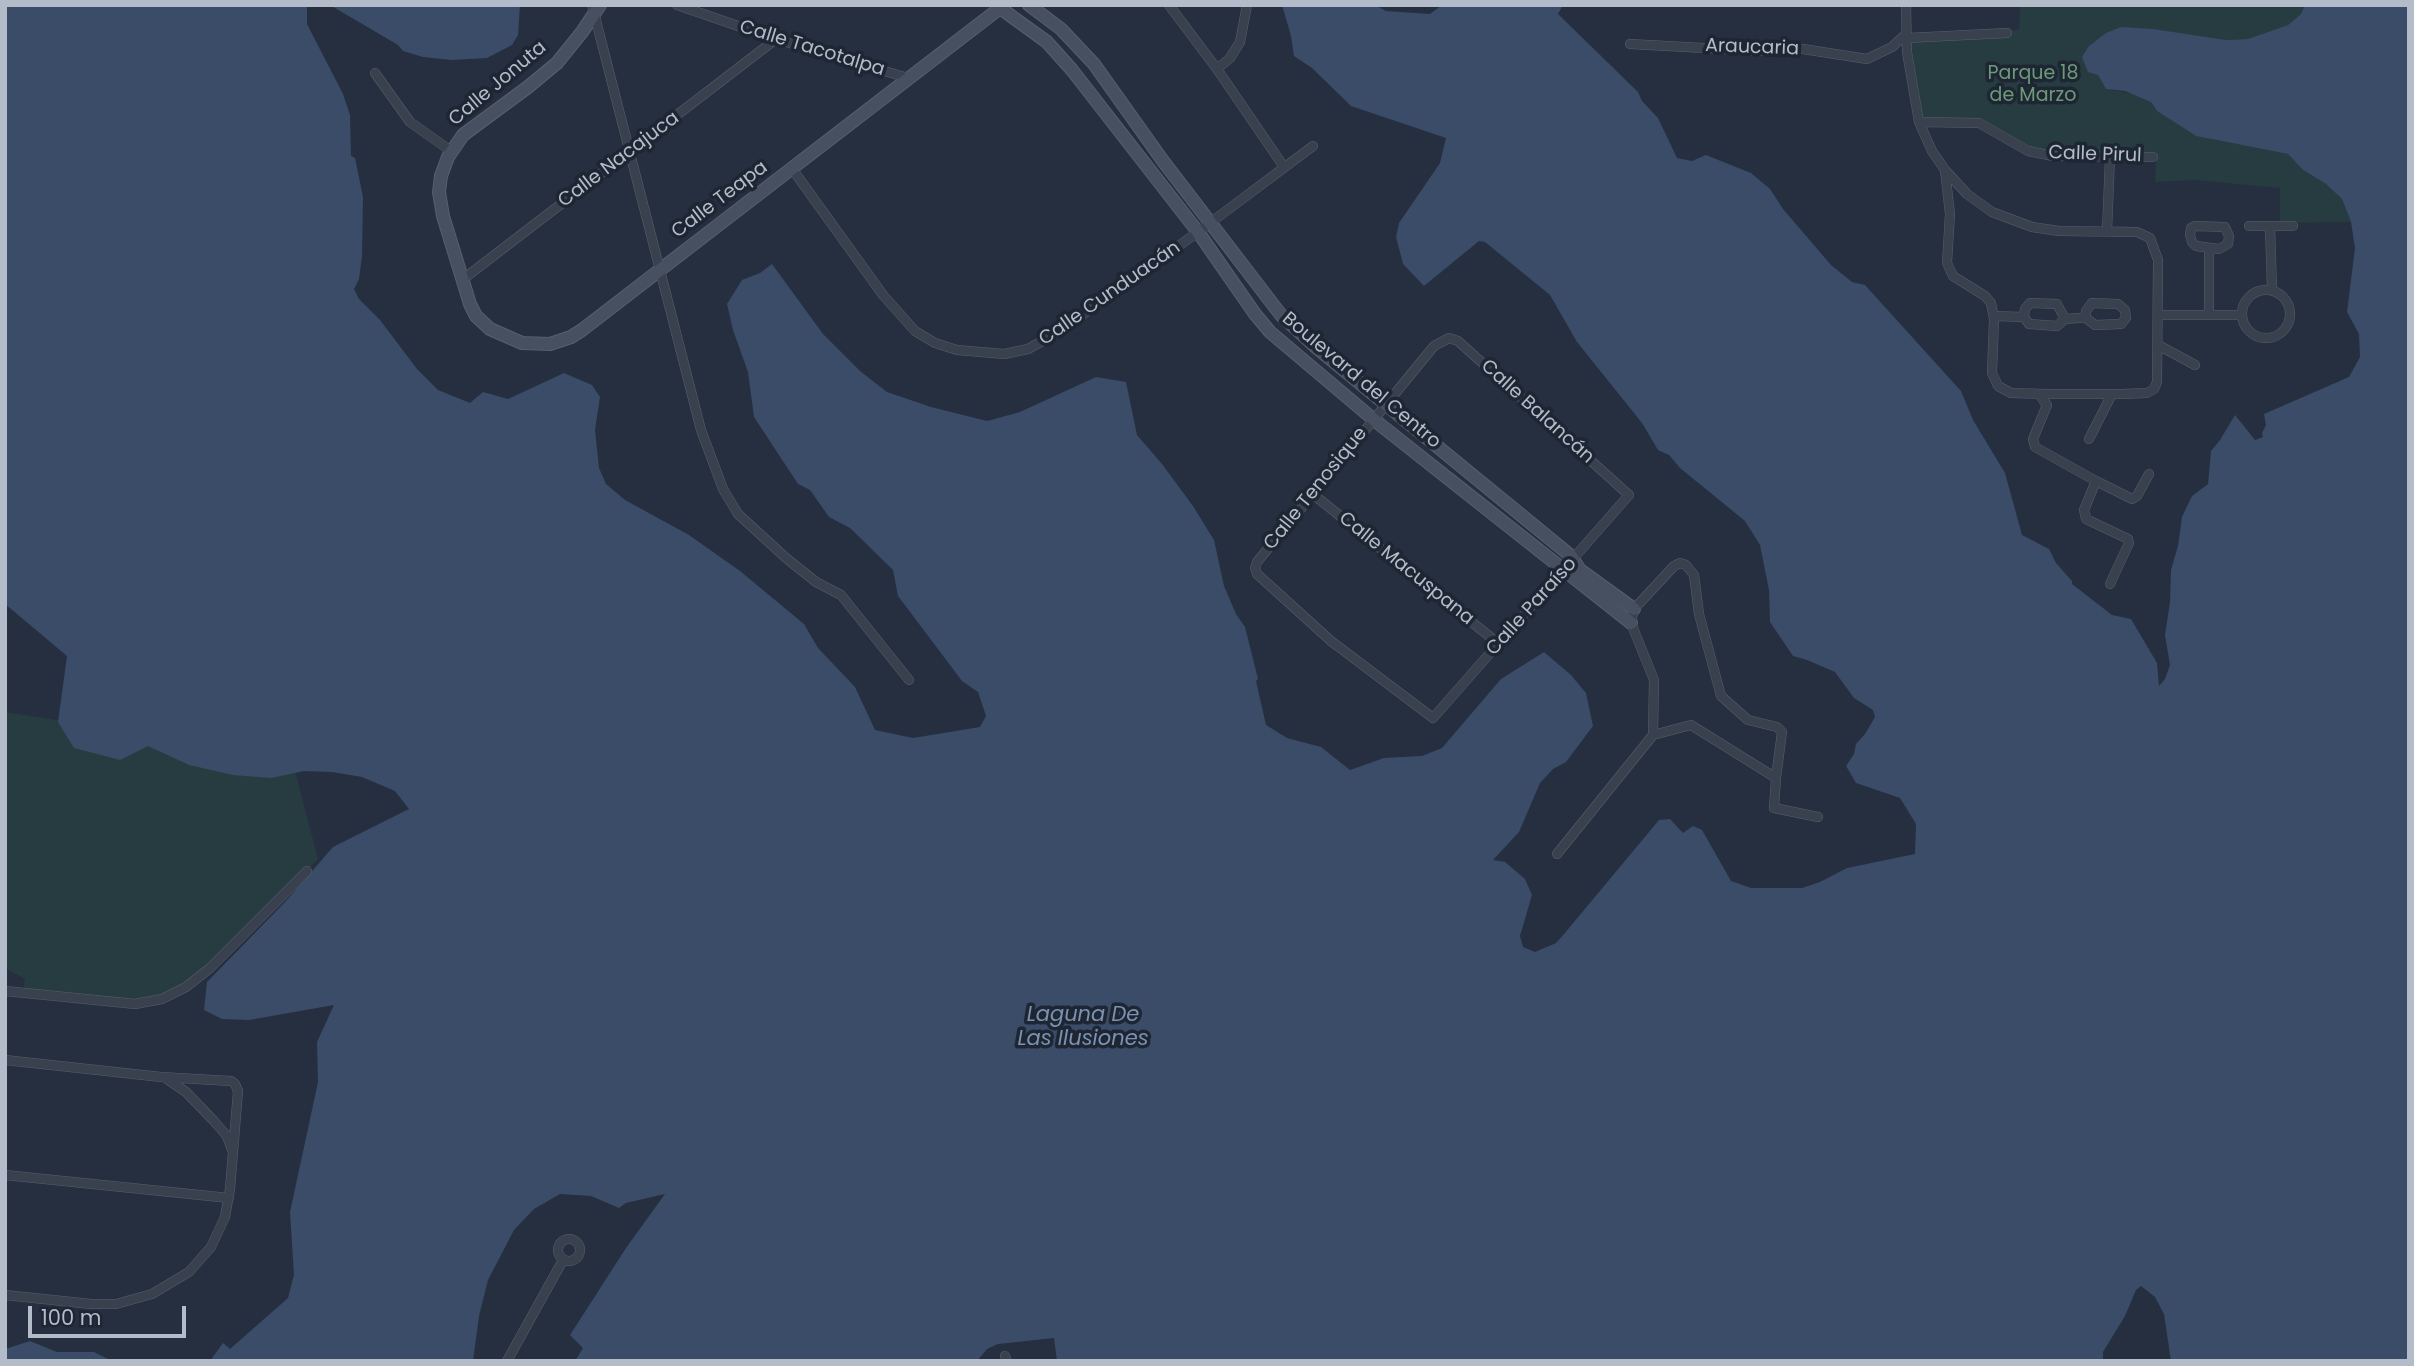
<!DOCTYPE html>
<meta charset="utf-8">
<style>
body{margin:0}
#map{position:relative;width:2414px;height:1366px;overflow:hidden;background:#252f3f;font-family:Poppins,sans-serif}
canvas{display:block}
.frame{position:absolute;inset:0;border:7px solid #b5bcc9;pointer-events:none}
.scale{position:absolute;left:28px;top:1306px;width:158px;height:32px;box-sizing:border-box;border:4px solid #b5bcc9;border-top:0;padding-left:9px;font-size:21px;line-height:24px;white-space:nowrap;color:#b5bcc9;-webkit-text-stroke:5px #1e2634;paint-order:stroke}
</style>
<div id="map">
<canvas width="2414" height="1366"></canvas>
<div class="frame"></div>
<div class="scale">100 m</div>
</div>
<script>
const g = document.querySelector('canvas').getContext('2d');
g.lineJoin = 'round';
function paint(path, color) {
  g.fillStyle = color;
  g.fill(path, 'evenodd');
}
function poly(rows) {
  const path = new Path2D();
  for (const r of rows) {
    if (r.length === 3) {
      path.moveTo(r[0] + r[2], r[1]);
      path.arc(r[0], r[1], r[2], 0, 2 * Math.PI);
      continue;
    }
    path.moveTo(r[0], r[1]);
    for (let i = 2; i < r.length; i += 2) path.lineTo(r[i], r[i + 1]);
  }
  return path;
}
function trace(path, color, width, dash) {
  g.strokeStyle = color;
  g.lineWidth = width;
  g.lineCap = dash ? 'butt' : 'round';
  g.setLineDash(dash || []);
  g.stroke(path);
}
function write(font, color, halo, rows, align = 'center') {
  g.font = font + ' Poppins,sans-serif';
  g.lineWidth = 7;
  g.setLineDash([]);
  g.textBaseline = 'middle';
  g.strokeStyle = halo;
  g.fillStyle = color;
  for (const [text, x, y, turn = 0] of rows) {
    g.save();
    g.translate(x, y);
    g.rotate((+turn || 0) * Math.PI / 180);
    g.textAlign = isNaN(turn) ? turn : align;
    if (halo) g.strokeText(text, 0, 0);
    g.fillText(text, 0, 0);
    g.restore();
  }
}
const green = poly([
 [2020,5,2305,5,2301,14,2288,25,2248,39,2226,40,2173,33,2098,75,2106,89,2135,94,2151,102,2157,111,2196,136,2288,154,2303,170,2326,184,2342,199,2351,222,2280,223,2280,188,2194,180,2155,182,2156,157,2071,154,2029,148,1993,127,1920,119,1907,38,2019,30],
 [5,712,76,723,294,767,318,859,210,968,152,1001,23,994,25,979,5,968]
]);
const water = poly([
 [5,5,307,5,307,24,343,94,350,115,351,156,355,158,363,197,362,256,359,279,354,289,359,299,380,320,417,369,438,390,470,403,483,392,508,399,564,373,592,385,600,397,595,430,599,468,606,484,625,500,689,535,740,571,804,624,818,648,855,687,875,730,913,738,980,727,986,716,978,692,962,681,898,596,893,570,850,528,829,517,810,490,798,484,754,417,748,372,733,330,727,304,742,280,760,273,772,264,823,334,860,371,887,392,931,407,987,421,1020,412,1096,377,1126,382,1137,435,1162,464,1193,506,1214,540,1224,586,1236,614,1245,627,1258,679,1256,681,1266,725,1287,738,1321,747,1350,770,1384,758,1422,756,1442,748,1501,679,1544,652,1571,675,1586,693,1593,726,1566,762,1553,769,1540,783,1519,832,1493,860,1505,862,1525,879,1532,895,1520,936,1523,947,1535,952,1556,943,1564,934,1659,820,1670,819,1683,833,1693,826,1702,830,1731,881,1751,888,1802,888,1820,882,1847,868,1915,854,1916,824,1900,798,1856,783,1846,766,1854,754,1856,744,1865,734,1875,717,1873,710,1854,698,1835,672,1807,660,1793,656,1770,622,1769,590,1760,545,1745,521,1680,468,1669,455,1658,450,1642,423,1577,342,1550,295,1485,242,1479,241,1424,286,1403,264,1396,237,1399,223,1440,163,1446,138,1351,106,1312,68,1294,56,1291,36,1282,5,1375,5,1386,11,1430,14,1442,5,1563,5,1558,14,1638,92,1642,101,1658,118,1677,158,1692,161,1706,155,1751,173,1770,189,1783,209,1831,265,1852,282,1865,285,1961,391,1973,420,2005,473,2022,535,2049,549,2056,563,2072,581,2072,584,2112,615,2131,619,2157,663,2159,686,2165,679,2170,665,2165,635,2170,602,2171,570,2178,546,2182,517,2192,496,2208,484,2211,451,2220,440,2235,415,2255,440,2263,437,2262,433,2266,425,2264,414,2349,377,2360,357,2359,334,2347,312,2355,248,2351,222,2342,199,2326,184,2303,170,2288,154,2196,136,2157,111,2151,102,2125,91,2106,89,2098,75,2088,72,2082,57,2089,46,2106,33,2121,27,2153,29,2226,40,2248,39,2288,25,2301,14,2305,5,2409,5,2409,1361,2171,1361,2164,1314,2155,1297,2141,1286,2136,1290,2125,1316,2103,1352,2103,1361,1057,1361,1054,1338,998,1344,987,1349,977,1361,575,1361,583,1348,570,1335,626,1248,665,1194,626,1203,619,1208,591,1196,560,1194,534,1209,514,1230,488,1280,479,1316,473,1361,210,1361,223,1343,230,1349,288,1298,294,1275,290,1212,318,1082,317,1042,334,1005,249,1020,222,1019,204,1010,207,982,286,901,333,847,409,809,395,791,362,777,332,772,304,771,271,778,233,775,189,765,148,746,120,760,74,748,58,722,67,656,5,604],
 [330,5,520,5,518,35,512,45,487,58,452,60,423,57,403,51,398,45],
 [30,1341,57,1352,94,1352,112,1361,5,1361,5,1349]
]);
const street = poly([
 [592,5,701,430,723,489,738,514,786,558,816,582,841,595,909,680],
 [677,5,776,39,908,78],
 [1169,5,1217,69,1284,167],
 [1906,5,1907,52,1919,122,1932,151,1945,170,1967,194,1992,212,2032,227,2059,231,2137,232,2150,238,2158,260,2157,382,2154,389,2147,393,2122,394,2046,394,2011,393,1998,386,1992,373,1994,319,1991,303,1985,296,1953,276,1947,263,1950,214,1945,170],
 [1907,38,2007,33],
 [1630,44,1759,51,1790,47,1867,59,1892,47,1906,34],
 [1217,69,1230,58,1240,42,1247,5],
 [375,73,410,122,451,151],
 [1919,122,1979,123,2028,151,2053,156,2153,157],
 [793,170,883,295,915,331,935,343,957,350,1004,354,1028,349,1057,333,1198,232,1313,146],
 [2195,226,2225,227,2229,236,2228,244,2219,249,2196,246,2192,242,2190,235,2191,228,2195,226],
 [2249,226,2293,226],
 [2270,226,2272,290],
 [2107,231,2110,157],
 [462,280,776,39],
 [2266,314,24],
 [2158,315,2241,315],
 [2209,315,2209,249],
 [1994,316,2024,317,2029,324,2057,326,2065,319,2079,318,2086,318,2095,325,2121,324,2126,318,2125,310,2118,304,2092,303,2086,311,2086,318],
 [2024,317,2025,309,2030,303,2057,304,2065,319],
 [1449,338,1458,341,1629,495,1433,718,1331,641,1257,574,1255,568,1257,562,1434,346,1449,338],
 [2158,345,2195,365],
 [2039,394,2047,405,2033,439,2035,447,2096,481],
 [2089,439,2112,394],
 [1314,495,1499,644],
 [1680,563,1686,565,1694,575,1699,614,1721,696,1748,720,1777,727,1782,732,1776,778,1691,725,1653,735,1654,680,1631,623,1634,609,1674,566,1680,563],
 [2110,584,2129,543,2128,539,2086,519,2084,510,2096,481,2132,499,2137,496,2149,474],
 [1776,778,1774,808,1818,817],
 [1557,854,1653,735],
 [5,991,135,1004,162,999,186,987,210,968,307,871],
 [5,1060,161,1077,231,1081,235,1084,238,1091,230,1189,225,1217,211,1247,189,1272,152,1294,116,1304,91,1304,5,1295],
 [167,1079,186,1092,213,1120,227,1136,232,1150],
 [5,1175,229,1198],
 [569,1250,11],
 [1005,1356,1007,1361],
 [507,1361,563,1260]
]);
const secondary = poly([
 [600,5,582,32,557,63,528,87,463,135,448,157,441,176,439,192,443,216,470,304,476,316,490,329,522,343,550,344,571,337,582,330,1004,5],
 [996,5,1047,42,1072,70,1198,232,1255,314,1270,332,1373,419,1631,623],
 [1029,5,1061,29,1094,64,1163,161,1281,315,1317,348,1571,556,1580,570,1634,609]
]);
const streetNames = [
 ["Araucaria",1752,48,2],
 ["Calle Tacotalpa",812,49,17],
 ["Calle Jonuta",498,84,-40],
 ["Calle Pirul",2095,155,2],
 ["Calle Nacajuca",619,160,-37],
 ["Calle Teapa",720,200,-37],
 ["Calle Cunduacán",1110,294,-35],
 ["Boulevard del Centro",1361,381,40],
 ["Calle Balancán",1537,412,42],
 ["Calle Tenosique",1316,489,-51],
 ["Calle Macuspana",1406,569,39],
 ["Calle Paraíso",1532,607,-48]
];
const parkNames = [
 ["Parque 18",2033,74],
 ["de Marzo",2033,96]
];
const waterNames = [
 ["Laguna De",1083,1016],
 ["Las Ilusiones",1083,1040]
];
paint(green, '#273c40');
paint(water, '#3a4c68');
trace(street, '#575f6c', 10);
trace(secondary, '#575f6c', 14);
trace(street, '#39414f', 9);
trace(secondary, '#475061', 12);
write('19px', '#b5bcc9', '#1e2634', streetNames);
write('19px', '#6c9a78', '#1e2634', parkNames);
write('italic 21px', '#7c92b1', '#1e2634', waterNames);
</script>
